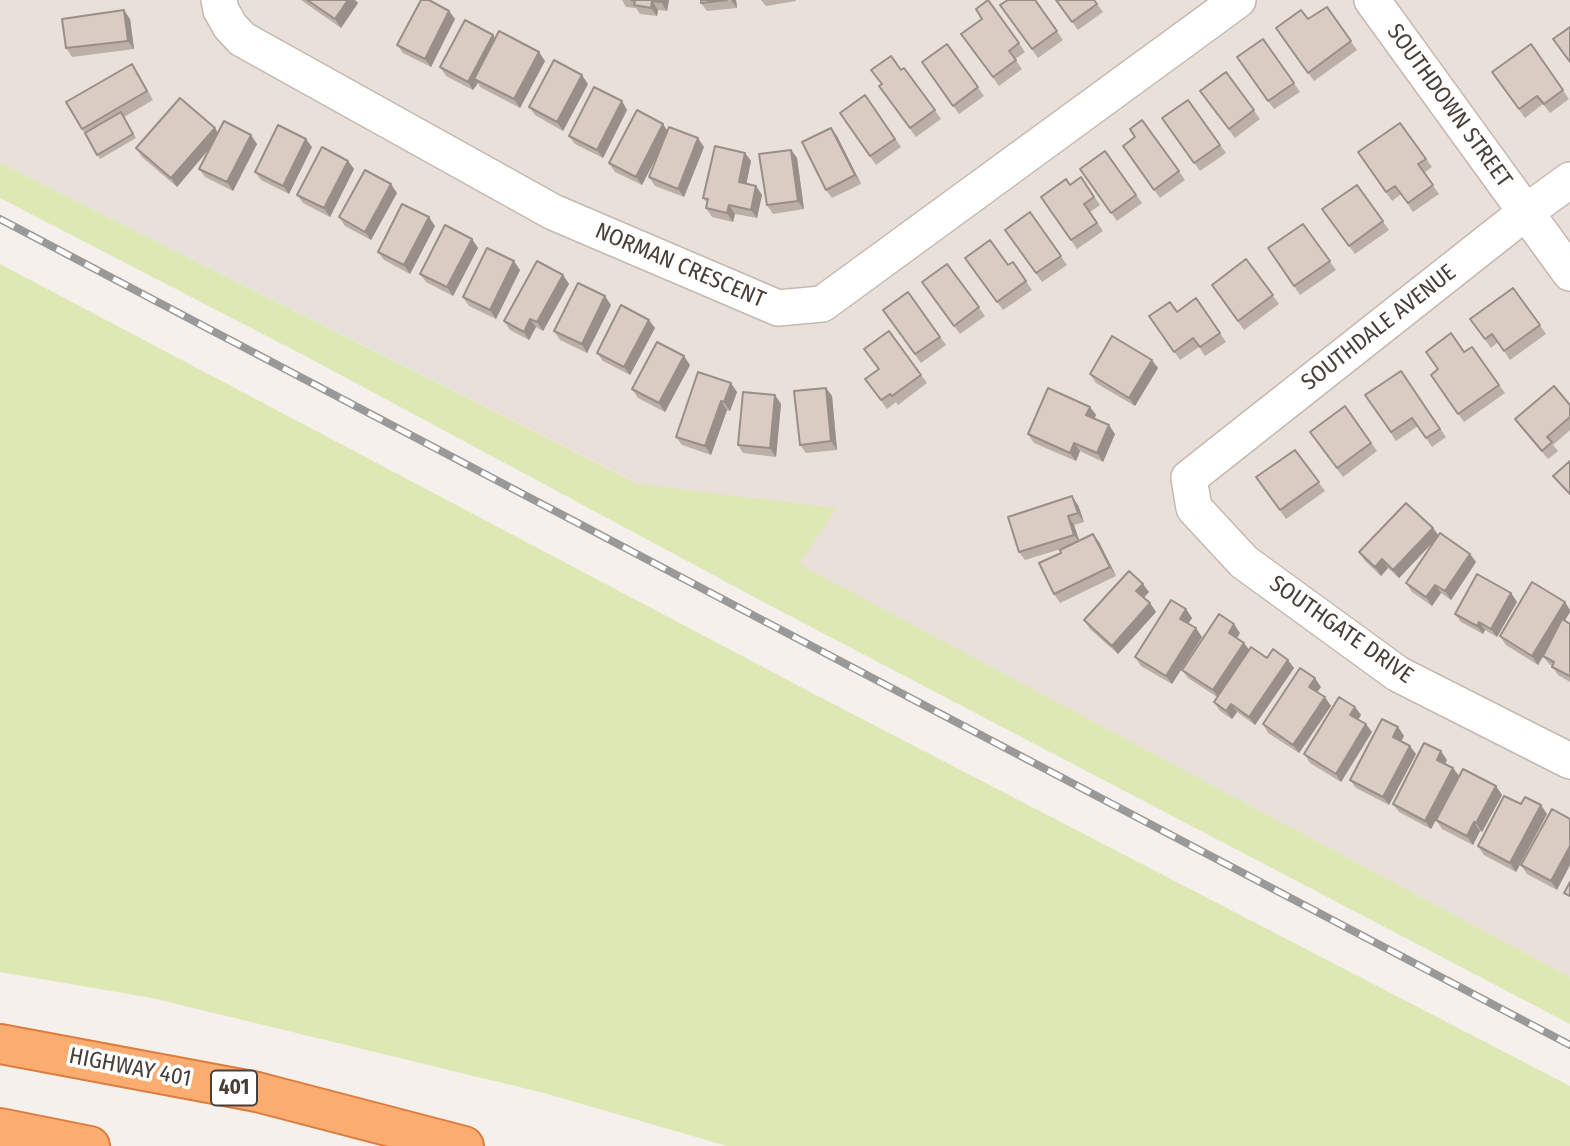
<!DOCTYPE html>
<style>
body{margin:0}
canvas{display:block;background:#f5f0eb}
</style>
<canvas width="1570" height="1146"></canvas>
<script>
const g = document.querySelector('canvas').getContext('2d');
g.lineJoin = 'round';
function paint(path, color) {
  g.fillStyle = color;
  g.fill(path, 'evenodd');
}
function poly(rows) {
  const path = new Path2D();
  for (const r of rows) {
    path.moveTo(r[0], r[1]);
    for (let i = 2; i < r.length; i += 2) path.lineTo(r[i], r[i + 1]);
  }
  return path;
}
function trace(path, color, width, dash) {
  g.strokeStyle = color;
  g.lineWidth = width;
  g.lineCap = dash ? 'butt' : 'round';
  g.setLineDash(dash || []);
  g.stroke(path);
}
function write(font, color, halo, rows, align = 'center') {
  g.font = font + ' "Fira Sans Condensed",sans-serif';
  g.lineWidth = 7;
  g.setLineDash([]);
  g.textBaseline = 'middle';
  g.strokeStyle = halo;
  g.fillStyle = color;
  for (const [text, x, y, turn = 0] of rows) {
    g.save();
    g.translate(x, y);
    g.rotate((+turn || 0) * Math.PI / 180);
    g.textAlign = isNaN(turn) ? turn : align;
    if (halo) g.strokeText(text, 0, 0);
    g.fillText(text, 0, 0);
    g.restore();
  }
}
const residential = poly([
 [0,0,1570,0,1570,977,798,564,0,163]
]);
const green = poly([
 [0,163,638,484,836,508,799,564,1570,977,1570,1024,771,606,311,359,0,198],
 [0,264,814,694,1570,1086,1570,1146,727,1146,544,1093,152,998,0,972]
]);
const minor = poly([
 [219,0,221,10,230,26,242,39,553,212,778,308,822,304,1238,0],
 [1372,0,1570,273],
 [1570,180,1526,212,1189,478,1194,508,1244,562,1398,674,1570,761]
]);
const highway = poly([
 [0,1044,257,1092,464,1146],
 [0,1128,90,1146]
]);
const rail = poly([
 [0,219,1570,1045]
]);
const wall = poly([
 [301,0,355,0,358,3,341,28],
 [622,0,669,0,667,11,658,10,657,16,640,14,636,8,626,7],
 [701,0,736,0,737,8,707,11,701,3],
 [761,0,796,0,796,1,766,6],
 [988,0,1025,52,1015,59,1022,69,999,86,961,34,982,19],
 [1035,0,1063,40,1038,58,1000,5],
 [1056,0,1097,4,1103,12,1078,30],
 [1327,7,1357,50,1314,81,1276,28,1308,19],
 [449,11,455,19,431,67,403,53,397,45],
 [130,19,134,49,72,57,66,48],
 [495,39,545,61,520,108,480,87,478,83,473,90,446,76,440,67],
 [1263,39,1300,92,1274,109,1237,57],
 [947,44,984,96,959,114,922,62],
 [1531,44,1569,99,1550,113,1543,104,1525,118,1492,72],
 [904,68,941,119,916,137,879,86],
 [1226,72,1260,119,1235,138,1200,91],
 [138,73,153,100,124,117,136,138,100,159,66,102],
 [588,84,563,131,535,115,529,107],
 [865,95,901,147,876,165,840,113],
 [1188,100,1226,153,1200,171,1162,118],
 [627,110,603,158,575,144,569,136],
 [1142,120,1185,180,1160,198,1123,146,1135,137],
 [1400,123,1432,167,1424,173,1439,194,1413,212,1401,194,1392,201,1358,152],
 [831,128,837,136,861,184,832,198,826,190],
 [668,131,704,147,684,197,655,186,649,177,660,149,642,185,615,172,609,163],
 [218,132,257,144,233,191,205,177,199,169,210,148,177,187,142,157,136,148],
 [312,147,289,194,261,180,255,172],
 [791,150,797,158,804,209,773,214,767,205],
 [1105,151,1142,203,1117,221,1080,169],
 [745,153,751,161,746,184,756,186,762,195,757,218,735,214,733,222,712,217,706,208,707,203,703,198],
 [348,161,354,169,330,217,303,203,297,195],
 [1081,177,1100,205,1090,212,1103,231,1077,249,1041,197,1070,185],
 [1357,185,1389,230,1355,254,1322,209],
 [397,193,371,240,345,226,339,217],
 [1030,212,1067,265,1042,282,1005,230],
 [1303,224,1336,270,1300,295,1268,248],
 [435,226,410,274,384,260,378,252],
 [472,239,478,248,453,296,426,282,420,274],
 [965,258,1008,265,1013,262,1032,290,1003,310],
 [1246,259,1279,304,1244,330,1212,285],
 [947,264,985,316,960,334,922,282],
 [520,270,496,319,469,306,463,297],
 [563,275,569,284,543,331,536,327,529,340,510,330,504,321],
 [1513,288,1546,334,1510,360,1498,342,1491,348,1470,319],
 [908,292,946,345,921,363,883,310],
 [1196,298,1226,342,1205,356,1199,347,1180,360,1149,316,1177,312],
 [611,305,587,353,560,340,554,331],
 [655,328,630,375,603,361,597,353],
 [889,331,927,383,898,405,896,402,887,409,865,379,879,369],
 [1472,347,1505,393,1464,422,1431,375],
 [690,365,665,412,638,398,632,389],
 [1158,368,1135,406,1096,383,1090,374],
 [1401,371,1446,437,1432,447,1418,426,1396,441,1365,395],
 [698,372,737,392,730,411,727,410,711,455,682,445,676,437],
 [826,388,832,396,837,450,806,453,800,445],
 [775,395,781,404,776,457,743,453,738,445],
 [1570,405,1570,430,1553,445,1558,451,1548,459,1515,419],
 [1345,406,1377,451,1343,477,1310,432],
 [1090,407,1096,415,1094,419,1115,434,1103,462,1080,451,1076,461,1034,443,1028,434],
 [1295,450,1325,491,1286,519,1256,477],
 [1078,505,1084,522,1074,525,1079,540,1099,542,1116,576,1060,603,1054,594,1061,549,1025,560,1019,552],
 [1433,528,1439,536,1470,554,1476,562,1451,600,1441,593,1432,606,1412,592,1406,583,1437,538,1399,578,1388,568,1381,576,1365,561,1359,552],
 [1149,592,1144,598,1150,603,1156,612,1118,654,1090,629,1084,620],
 [1511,593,1517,602,1497,637,1485,630,1483,634,1461,622,1455,614],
 [1186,609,1192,618,1188,624,1202,637,1172,684,1141,666,1135,657],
 [1570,612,1564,621,1570,624,1570,682,1558,675,1552,666,1549,664,1543,656,1538,665,1506,645,1500,636],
 [1240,633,1237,638,1244,643,1249,650,1294,668,1255,725,1237,712,1232,719,1220,711,1214,702,1217,697,1188,678,1182,670],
 [1321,687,1317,692,1331,706,1299,753,1268,733,1263,724],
 [1355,707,1361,715,1358,719,1372,732,1341,782,1310,763,1304,754],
 [1398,727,1404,736,1401,741,1416,754,1389,805,1356,788,1350,780],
 [1447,760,1445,764,1453,768,1459,776,1431,829,1399,812,1393,804],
 [1496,786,1502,795,1482,832,1480,831,1473,845,1442,829,1436,820],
 [1521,804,1547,814,1516,872,1484,855,1478,846],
 [1552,809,1557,890,1527,874,1521,865]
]);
const shadedWall = poly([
 [348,0,355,0,358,3,341,28,335,19],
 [661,0,669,0,667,11,661,2],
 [731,0,736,0,737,8],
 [652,1,658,10,657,16,651,8],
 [124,10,130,19,134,49,128,41],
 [449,11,455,19,431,67,425,59],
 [493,35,499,43,474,79,478,83,473,90,468,82],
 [539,52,545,61,520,108,514,99],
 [582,75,588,84,563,131,557,122],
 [622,101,627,110,603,158,597,150],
 [663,124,669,133,642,185,636,177],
 [215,128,220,136,177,187,171,178],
 [831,128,837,136,861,184,855,175],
 [251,135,257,144,233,191,227,182],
 [698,138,704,147,684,197,678,189],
 [306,139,312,147,289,194,283,186],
 [791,150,797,158,804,209,798,201],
 [745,153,751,161,745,191,739,182],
 [348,161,354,169,330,217,324,208],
 [391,184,397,193,371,240,365,232],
 [756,186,762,195,757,218,751,210],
 [729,205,735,214,733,222,727,213],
 [429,217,435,226,410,274,404,265],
 [472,239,478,248,453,296,447,287],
 [514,261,520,270,496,319,490,310],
 [563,275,569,284,543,331,537,322],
 [605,296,611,305,587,353,582,344],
 [530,319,536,327,529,340,524,332],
 [649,320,655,328,630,375,624,367],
 [684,356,690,365,665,412,659,403],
 [1152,360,1158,368,1135,406,1129,398],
 [731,383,737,392,730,411,724,402],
 [826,388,832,396,837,450,831,441],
 [775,395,781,404,776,457,770,448],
 [721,401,727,410,711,455,705,446],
 [1090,407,1096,415,1092,424,1086,415],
 [1109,425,1115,434,1103,462,1097,453],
 [1074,443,1080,451,1076,461,1070,453],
 [1072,496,1078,505,1084,522,1078,513],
 [1068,516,1074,525,1080,543,1074,535],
 [1433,528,1439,536,1399,578,1393,570],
 [1093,534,1099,542,1116,576,1110,567],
 [1470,554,1476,562,1451,600,1445,591],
 [1382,559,1388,568,1381,576,1375,567],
 [1143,584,1149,592,1142,599,1136,591],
 [1435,585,1441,593,1432,606,1426,597],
 [1511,593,1517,602,1497,637,1491,629],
 [1565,602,1570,610,1570,612,1538,665,1532,656],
 [1150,603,1156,612,1118,654,1112,646],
 [1186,609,1192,618,1186,627,1180,619],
 [1479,622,1485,630,1483,634,1477,626],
 [1234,624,1240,633,1235,641,1229,633],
 [1196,628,1202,637,1172,684,1166,676],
 [1244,643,1250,651,1219,699,1213,690],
 [1288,660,1294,668,1255,725,1249,717],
 [1315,678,1321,687,1315,695,1309,687],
 [1325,697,1331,706,1299,753,1293,745],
 [1231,704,1237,712,1232,719,1226,711],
 [1355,707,1361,715,1356,723,1350,715],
 [1366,724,1372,732,1341,782,1336,774],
 [1398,727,1404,736,1399,745,1393,737],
 [1410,746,1416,754,1389,805,1383,797],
 [1441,751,1447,760,1443,768,1437,760],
 [1453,768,1459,776,1431,829,1425,821],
 [1496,786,1502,795,1482,832,1476,823],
 [1541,805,1547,814,1516,872,1510,863],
 [1474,822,1480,831,1473,845,1467,836],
 [1570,846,1570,865,1557,890,1551,881]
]);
const building = poly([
 [307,0,348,0,335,19,307,0],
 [421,0,429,0,449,11,425,59,397,45,421,0],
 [631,0,661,0,661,2,652,1,651,8,634,5,635,1,631,0],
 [701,0,727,0,701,3,701,0],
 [988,0,1019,43,1009,51,1016,60,993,77,961,34,982,19,976,9,988,0],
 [1008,0,1035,0,1057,31,1032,49,1000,5,1008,0],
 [1056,0,1094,0,1097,4,1072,22,1056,0],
 [1327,7,1351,41,1308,73,1276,28,1301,10,1308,19,1327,7],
 [124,10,128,41,66,48,62,19,124,10],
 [465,20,493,35,468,82,440,67,465,20],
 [1570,27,1570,62,1553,39,1570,27],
 [499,31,539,52,514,99,474,79,499,31],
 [1263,39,1294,83,1268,101,1237,57,1263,39],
 [947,44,978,87,953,106,922,62,947,44],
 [1531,44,1563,90,1544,104,1537,96,1519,109,1492,72,1531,44],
 [891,56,901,70,904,68,935,110,910,128,879,86,882,84,871,70,891,56],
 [554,60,582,75,557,122,529,107,554,60],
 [132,64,147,91,82,129,66,102,132,64],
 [1226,72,1254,110,1229,129,1200,91,1226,72],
 [594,87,622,101,597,150,569,136,594,87],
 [865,95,895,139,870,156,840,113,865,95],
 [180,98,215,128,171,178,136,148,180,98],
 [1188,100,1220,145,1194,163,1162,118,1188,100],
 [637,110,663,124,636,177,609,163,637,110],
 [121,112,133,134,97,155,85,133,121,112],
 [1142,120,1179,171,1154,190,1123,146,1135,137,1130,129,1142,120],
 [224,121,251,135,227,182,199,169,224,121],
 [1400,123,1426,159,1418,164,1433,185,1408,203,1395,186,1386,192,1358,152,1400,123],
 [278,125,306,139,283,186,255,172,278,125],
 [669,127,698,138,678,189,649,177,669,127],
 [831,128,855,175,826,190,802,142,831,128],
 [715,146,745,153,739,182,756,186,751,210,729,205,727,213,706,208,708,199,703,198,715,146],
 [322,147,348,161,324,208,297,195,322,147],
 [791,150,798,201,767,205,759,154,791,150],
 [1105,151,1136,195,1111,213,1080,169,1105,151],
 [365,170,391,184,365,232,339,217,365,170],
 [1081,177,1094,197,1084,204,1097,223,1071,240,1041,197,1066,179,1070,185,1081,177],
 [1357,185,1383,221,1349,246,1322,209,1357,185],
 [402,204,429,217,404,265,378,252,402,204],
 [1030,212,1061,256,1036,273,1005,230,1030,212],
 [1303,224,1330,261,1294,286,1268,248,1303,224],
 [445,225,472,239,447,287,420,274,445,225],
 [990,240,1008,265,1013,262,1026,281,997,302,965,258,990,240],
 [487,248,514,261,490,310,463,297,487,248],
 [1246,259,1273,295,1238,321,1212,285,1246,259],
 [537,261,563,275,537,322,530,319,524,332,504,321,537,261],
 [947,264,979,307,954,326,922,282,947,264],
 [578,283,605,296,582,344,554,331,578,283],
 [1513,288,1540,325,1504,351,1492,334,1485,339,1470,319,1513,288],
 [908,292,940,337,915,354,883,310,908,292],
 [1196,298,1220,333,1200,347,1193,338,1174,352,1149,316,1170,302,1177,312,1196,298],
 [621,305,649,320,624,367,597,353,621,305],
 [889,331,921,375,892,396,890,394,881,400,865,379,879,369,864,349,889,331],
 [1451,333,1464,352,1472,347,1499,385,1458,414,1431,375,1438,369,1426,352,1451,333],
 [1112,336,1152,360,1129,398,1090,374,1112,336],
 [657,342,684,356,659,403,632,389,657,342],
 [1401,371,1440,429,1426,438,1412,418,1391,432,1365,395,1401,371],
 [698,372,731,383,724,402,721,401,705,446,676,437,698,372],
 [1554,386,1570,405,1570,417,1547,437,1552,442,1542,451,1515,419,1554,386],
 [826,388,831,441,800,445,794,391,826,388],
 [1048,388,1090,407,1086,415,1109,425,1097,453,1074,443,1070,453,1028,434,1048,388],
 [743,392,775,395,770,448,738,445,743,392],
 [1345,406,1371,443,1337,468,1310,432,1345,406],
 [1295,450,1319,482,1280,510,1256,477,1295,450],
 [1570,461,1570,494,1553,476,1570,461],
 [1072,496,1078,513,1068,516,1074,535,1019,552,1008,517,1072,496],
 [1406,503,1433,528,1393,570,1382,559,1375,567,1359,552,1406,503],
 [1440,533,1470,554,1445,591,1435,585,1426,597,1406,583,1440,533],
 [1093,534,1110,567,1054,594,1039,563,1061,553,1060,550,1093,534],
 [1129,571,1143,584,1136,591,1150,603,1112,646,1084,620,1129,571],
 [1477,574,1511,593,1491,629,1479,622,1477,626,1455,614,1477,574],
 [1532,582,1565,602,1532,656,1500,636,1532,582],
 [1171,600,1186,609,1180,619,1196,628,1166,676,1135,657,1171,600],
 [1219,614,1234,624,1229,633,1244,643,1213,690,1182,670,1219,614],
 [1562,619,1570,624,1570,676,1552,667,1554,662,1543,656,1562,619],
 [1251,647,1267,658,1273,649,1288,660,1249,717,1231,704,1226,711,1214,702,1251,647],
 [1300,668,1315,678,1309,687,1325,697,1293,745,1263,724,1300,668],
 [1339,697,1355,707,1350,715,1366,724,1336,774,1304,754,1339,697],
 [1382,719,1398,727,1393,737,1410,746,1383,797,1350,780,1382,719],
 [1424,743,1441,751,1437,760,1453,768,1425,821,1393,804,1424,743],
 [1463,769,1496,786,1476,823,1474,822,1467,836,1436,820,1463,769],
 [1504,796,1521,804,1525,797,1541,805,1510,863,1478,846,1504,796],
 [1552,809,1570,819,1570,846,1551,881,1521,865,1552,809],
 [1570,882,1570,896,1564,893,1570,882]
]);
const shields = [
 [234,1088,46]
];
const shieldNames = [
 ["401",234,1088]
];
const streetNames = [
 ["SOUTHDOWN STREET",1449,106,54],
 ["NORMAN CRESCENT",680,266,23],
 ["SOUTHDALE AVENUE",1379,328,-38],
 ["SOUTHGATE DRIVE",1341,630,35],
 ["HIGHWAY 401",130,1068,11]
];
paint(residential, '#e9e0d9');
paint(green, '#dde8b5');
trace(minor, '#c4b8b0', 38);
trace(highway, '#dc7d3e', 42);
trace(minor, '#fff', 35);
trace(highway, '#fbac70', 38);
trace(rail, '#999', 8);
trace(rail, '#fff', 5, [16]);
paint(wall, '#bbafa8');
paint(shadedWall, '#998f88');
paint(building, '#daccc3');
trace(building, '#998f88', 2);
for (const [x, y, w] of shields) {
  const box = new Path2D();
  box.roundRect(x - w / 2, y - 17.5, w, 35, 5);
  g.fillStyle = '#fff';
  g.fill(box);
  trace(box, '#493f39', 2);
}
write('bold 21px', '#493f39', null, shieldNames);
write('23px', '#493f39', '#fff', streetNames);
</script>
